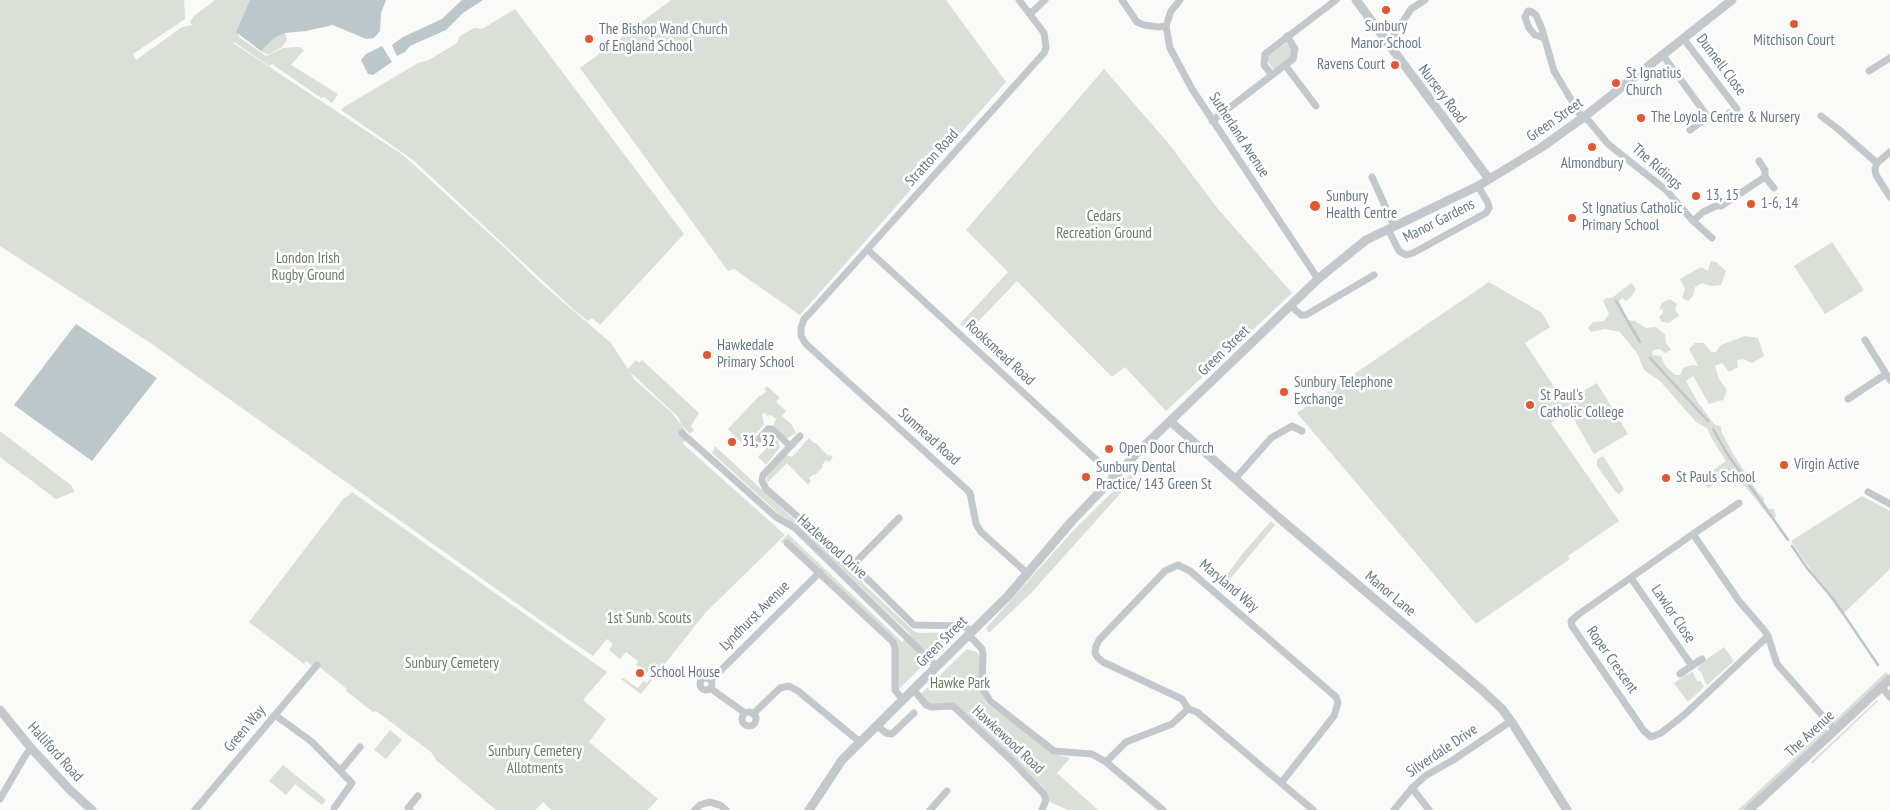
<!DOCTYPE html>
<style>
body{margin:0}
canvas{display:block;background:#fafaf8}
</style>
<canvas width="1890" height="810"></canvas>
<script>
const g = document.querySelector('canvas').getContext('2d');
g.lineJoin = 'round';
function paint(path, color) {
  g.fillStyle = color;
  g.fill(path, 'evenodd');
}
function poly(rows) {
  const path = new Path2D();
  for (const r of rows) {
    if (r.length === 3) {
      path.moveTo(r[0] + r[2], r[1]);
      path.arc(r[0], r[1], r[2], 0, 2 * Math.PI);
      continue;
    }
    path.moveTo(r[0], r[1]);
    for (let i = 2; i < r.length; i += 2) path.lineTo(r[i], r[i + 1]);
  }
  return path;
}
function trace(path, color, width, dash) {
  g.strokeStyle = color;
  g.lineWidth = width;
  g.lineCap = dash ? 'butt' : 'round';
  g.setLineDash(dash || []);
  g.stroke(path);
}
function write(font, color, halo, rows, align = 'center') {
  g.font = font + ' "PT Sans Narrow",sans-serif';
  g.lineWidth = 5;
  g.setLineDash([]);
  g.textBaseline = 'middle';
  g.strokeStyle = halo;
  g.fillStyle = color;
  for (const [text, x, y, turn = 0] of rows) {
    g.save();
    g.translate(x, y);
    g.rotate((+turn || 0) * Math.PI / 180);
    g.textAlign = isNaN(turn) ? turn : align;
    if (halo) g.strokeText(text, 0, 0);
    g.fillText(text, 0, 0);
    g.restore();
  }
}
const green = poly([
 [0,0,184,0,185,19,133,54,136,60,182,27,192,25,190,22,194,16,215,0,250,0,237,30,239,37,266,56,283,48,300,47,304,50,291,65,338,94,332,103,324,97,321,98,272,64,269,66,234,42,233,43,403,155,506,249,540,282,611,343,628,369,636,360,639,363,642,360,699,413,691,426,694,430,690,434,681,424,678,417,630,372,634,379,672,413,685,430,689,440,682,443,785,535,706,612,641,694,621,679,623,678,638,688,643,681,647,683,654,674,649,670,647,673,636,665,638,661,626,652,620,659,609,650,613,644,607,639,593,656,540,620,149,342,0,246],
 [671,0,946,0,1006,82,800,315,734,269,728,271,580,68],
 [515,9,684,234,600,325,592,318,588,321,574,310,413,160,341,110,344,107,418,63,429,60,457,43,460,36,474,28,482,29],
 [285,33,287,40,282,47,269,54,266,54,261,51,274,38],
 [1286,43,1292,46,1293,56,1274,70,1268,62,1268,56],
 [1104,69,1169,144,1218,209,1292,293,1166,411,1125,367,1112,377,1017,281,968,332,960,324,1008,272,966,230],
 [1832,242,1864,290,1825,314,1794,266],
 [1711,261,1716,262,1726,271,1721,285,1711,286,1702,283,1695,287,1693,296,1688,301,1682,298,1685,289,1680,279,1701,267,1708,271],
 [1489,282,1542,313,1550,327,1525,343,1564,402,1597,383,1628,434,1594,454,1569,411,1551,423,1619,521,1568,556,1570,559,1476,624,1297,413],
 [1631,283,1636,289,1632,296,1626,301,1622,298,1619,302,1623,309,1625,320,1635,321,1646,328,1655,327,1665,334,1666,343,1671,350,1665,353,1660,349,1653,350,1652,355,1661,356,1665,366,1675,375,1680,375,1683,368,1692,365,1698,366,1689,349,1695,343,1704,343,1711,352,1716,352,1721,345,1745,336,1758,338,1764,356,1752,363,1743,359,1737,360,1738,367,1729,372,1722,363,1715,366,1719,379,1727,390,1723,400,1709,404,1693,376,1686,381,1697,401,1714,424,1721,427,1721,431,1732,452,1758,493,1764,498,1764,502,1769,509,1774,509,1776,516,1773,521,1744,485,1727,474,1709,488,1703,483,1704,477,1726,461,1712,439,1707,428,1696,422,1660,381,1644,370,1637,353,1620,332,1605,329,1591,332,1588,328,1593,322,1604,321,1609,314,1603,301,1606,298,1612,298],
 [1670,299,1677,304,1675,309,1679,316,1669,323,1662,322,1659,317,1663,313,1663,310,1659,309,1662,303],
 [767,386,780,398,776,402,786,411,782,416,792,425,796,433,786,439,775,428,774,424,776,419,771,415,766,416,766,413,762,414,764,425,754,435,751,433,742,443,728,429,760,395,761,396,766,391,764,389],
 [0,431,72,486,74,492,56,499,0,457],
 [773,438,778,441,780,447,766,465,758,457,766,449,761,444,766,439],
 [809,438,814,443,816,443,828,456,830,455,833,457,829,462,826,460,822,465,823,467,815,475,814,474,809,478,811,481,808,485,787,463,767,483,767,475,786,455,792,457],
 [715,446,914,631,918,633,957,632,898,690,898,648,791,544,780,542,788,534,902,642,910,634,797,526,779,514,712,453],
 [1603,456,1624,489,1619,494,1615,491,1597,466,1597,459],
 [1144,460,1145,466,1032,592,990,632,988,632,986,628,1071,533],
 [352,492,607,672,583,700,606,719,589,742,658,799,648,810,551,810,543,802,536,810,496,810,436,760,431,752,376,711,373,712,346,691,347,689,317,665,311,665,306,661,304,664,249,622,344,498,348,496],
 [1862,496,1890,511,1890,569,1842,615,1791,541],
 [1271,521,1275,525,1221,590,1219,586,1243,553],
 [1724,647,1734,661,1707,685,1704,680,1702,673,1697,669,1704,661],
 [967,649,977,652,981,659,980,689,986,703,1054,754,1070,758,1057,773,1098,810,1068,810,1050,802,1047,792,1043,787,953,703,927,704,921,694],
 [1693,672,1697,681,1701,681,1704,687,1688,702,1674,683,1686,675],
 [1886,672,1890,676,1835,725,1833,722],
 [1877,700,1878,701,1812,764,1811,762],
 [1826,728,1828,732,1745,810,1738,810],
 [390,730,402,740,386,759,374,750],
 [283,765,326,800,322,805,295,784,286,795,269,781]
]);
const water = poly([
 [250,0,386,0,381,13,380,31,374,38,366,39,333,25,306,31,285,33,274,38,261,51,236,32],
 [462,0,483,0,463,13,446,30,410,46,405,52,397,56,392,45,403,37,442,19],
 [382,46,392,62,373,75,368,74,361,60,366,54],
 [76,324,157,378,92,461,14,405]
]);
const stream = poly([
 [1616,301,1640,342],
 [1650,358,1708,421],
 [1713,429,1726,452,1788,540],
 [1792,546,1807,568,1834,600,1878,665]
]);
const minor = poly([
 [1019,0,1044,33,1046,48,1044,53,811,312,804,319,801,328,801,336,806,344,965,488,970,493,976,524,981,532,1027,573],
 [1122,0,1137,22,1144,25,1159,27,1166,26],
 [1180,0,1171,11,1166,26,1170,48,1192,89,1318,279],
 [1030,14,1045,0],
 [1544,38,1535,35,1529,28,1525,17,1528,11,1532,12,1536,15,1542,29,1554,71,1579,113,1589,121,1608,144,1666,190,1693,221,1712,238],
 [1683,38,1737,109],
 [1388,44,1411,9,1425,0],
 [1662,54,1708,117,1714,121,1721,119,1729,113],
 [1285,65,1316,106],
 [1869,71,1890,58],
 [1272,75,1264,65,1265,54,1336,0],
 [1821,116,1838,129,1877,163],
 [1212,121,1293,59,1295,49,1287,36],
 [1690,130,1708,117],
 [1890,152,1877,163,1875,169,1876,175,1890,197],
 [1372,177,1394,226],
 [1765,177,1774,188],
 [1693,221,1703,212,1716,206,1721,206,1765,177,1765,170,1759,161],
 [1388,229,1399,251,1406,255,1413,253,1486,213,1489,208,1488,203,1478,186],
 [868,250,1115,477],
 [1291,306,1301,315,1306,315,1374,275],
 [1865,340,1890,380],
 [1848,399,1886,374],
 [682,433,776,517,795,528,937,667],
 [800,436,763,475,762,481,766,489,853,565,914,625,961,626,967,628,971,631],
 [757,441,768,429,772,429,790,446],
 [1235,479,1271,438,1292,426,1302,431],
 [1868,492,1890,504],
 [1693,534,1739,503],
 [787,543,893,642,895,648,895,690,902,699],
 [853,565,899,518],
 [1631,578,1692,666],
 [968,634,982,649,983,654,982,688,990,701,1054,751,1092,754,1106,762,1163,810],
 [1768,636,1684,715,1661,733,1651,737,1644,731,1572,626,1571,621,1579,614,1693,534,1739,601,1764,630,1768,636,1769,639,1777,664,1835,730],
 [1680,674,1702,659],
 [706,684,6],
 [711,680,820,572],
 [1882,687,1890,697],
 [710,688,745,713],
 [913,689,926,705,931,707,953,706,1012,761,1044,794,1046,800,1042,810],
 [1188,709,1182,699,1103,662,1098,658,1095,653,1096,646,1099,640,1165,571,1178,565,1190,571,1336,697,1338,703,1334,716,1281,783],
 [749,719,7],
 [753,714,780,688,789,686,798,691,860,742],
 [275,715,312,742,352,783,334,808],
 [876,725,886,733,892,734,914,713],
 [1106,762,1126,742,1172,724,1188,709,1197,712,1313,810],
 [341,770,360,747],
 [1412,788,1429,810],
 [0,799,25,756,31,748],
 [195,810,317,665],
 [410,810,408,808,418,796],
 [695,810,700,805,709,802,720,805,726,810],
 [930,810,947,791],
 [1394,810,1412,788,1425,776,1453,760,1511,721]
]);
const tertiary = poly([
 [1356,0,1489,179],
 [1170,421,1278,517,1483,691,1502,709,1511,721,1567,810],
 [0,710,31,748,69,789,92,810],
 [809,810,842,760,1008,596,1072,521,1142,448,1318,279,1366,240,1478,186,1542,147,1584,117,1732,0],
 [1749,810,1890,679]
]);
const markers = [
 [1386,10,5,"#e4572e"],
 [1794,24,5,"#e4572e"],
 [589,39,5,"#e4572e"],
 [1395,65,5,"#e4572e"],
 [1616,83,5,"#e4572e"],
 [1641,118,5,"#e4572e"],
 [1592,147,5,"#e4572e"],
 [1696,196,5,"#e4572e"],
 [1751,204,5,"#e4572e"],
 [1315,206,6,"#e4572e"],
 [1572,218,5,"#e4572e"],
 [707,355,5,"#e4572e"],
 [1284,392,5,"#e4572e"],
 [1530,405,5,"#e4572e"],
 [732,442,5,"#e4572e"],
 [1109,449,5,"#e4572e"],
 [1784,465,5,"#e4572e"],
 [1086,477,5,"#e4572e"],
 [1666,478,5,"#e4572e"],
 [640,673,5,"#e4572e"]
];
const poiNames = [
 ["Sunbury",1386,27,"center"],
 ["Manor School",1386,44,"center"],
 ["The Bishop Wand Church",599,30],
 ["of England School",599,47],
 ["Mitchison Court",1794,41,"center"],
 ["Ravens Court",1385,65,"right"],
 ["St Ignatius",1626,74],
 ["Church",1626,91],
 ["The Loyola Centre & Nursery",1651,118],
 ["Almondbury",1592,164,"center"],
 ["13, 15",1706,196],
 ["Sunbury",1326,197],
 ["Health Centre",1326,214],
 ["1-6, 14",1761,204],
 ["St Ignatius Catholic",1582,209],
 ["Primary School",1582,226],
 ["Hawkedale",717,346],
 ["Primary School",717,363],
 ["Sunbury Telephone",1294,383],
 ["Exchange",1294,400],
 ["St Paul's",1540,396],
 ["Catholic College",1540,413],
 ["31, 32",742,442],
 ["Open Door Church",1119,449],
 ["Virgin Active",1794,465],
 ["Sunbury Dental",1096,468],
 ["Practice/ 143 Green St",1096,485],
 ["St Pauls School",1676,478],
 ["School House",650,673]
];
const streetNames = [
 ["Dunnell Close",1721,65,53],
 ["Nursery Road",1442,94,53],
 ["Green Street",1555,120,-35],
 ["Sutherland Avenue",1239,135,57],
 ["Stratton Road",932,158,-48],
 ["The Ridings",1657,167,41],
 ["Manor Gardens",1439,221,-27],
 ["Green Street",1224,351,-44],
 ["Rooksmead Road",1000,353,43],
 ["Sunmead Road",929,437,42],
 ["Hazlewood Drive",832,547,42],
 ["Maryland Way",1229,586,40],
 ["Manor Lane",1390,594,40],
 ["Lawlor Close",1673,614,56],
 ["Lyndhurst Avenue",755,616,-45],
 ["Green Street",942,642,-45],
 ["Roper Crescent",1612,660,55],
 ["Green Way",245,729,-50],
 ["The Avenue",1810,734,-43],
 ["Hawkewood Road",1008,740,43],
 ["Silverdale Drive",1442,751,-34],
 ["Halliford Road",55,752,48]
];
const parkNames = [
 ["Cedars",1104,217],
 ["Recreation Ground",1104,234],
 ["London Irish",308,259],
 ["Rugby Ground",308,276],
 ["1st Sunb. Scouts",649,619],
 ["Sunbury Cemetery",452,664],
 ["Hawke Park",960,684],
 ["Sunbury Cemetery",535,752],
 ["Allotments",535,769]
];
paint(green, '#dadfd7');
paint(water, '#bbc7cb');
trace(stream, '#bbc7cb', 2.5);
trace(minor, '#c3c8cc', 7);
trace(tertiary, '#c3c8cc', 9);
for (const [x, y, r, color] of markers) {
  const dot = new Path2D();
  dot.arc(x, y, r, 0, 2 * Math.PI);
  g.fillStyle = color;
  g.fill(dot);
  trace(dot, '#fff', 2);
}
write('15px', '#657683', '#fff', poiNames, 'left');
write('15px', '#657683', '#fff', streetNames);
write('15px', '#687a64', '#fff', parkNames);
</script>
